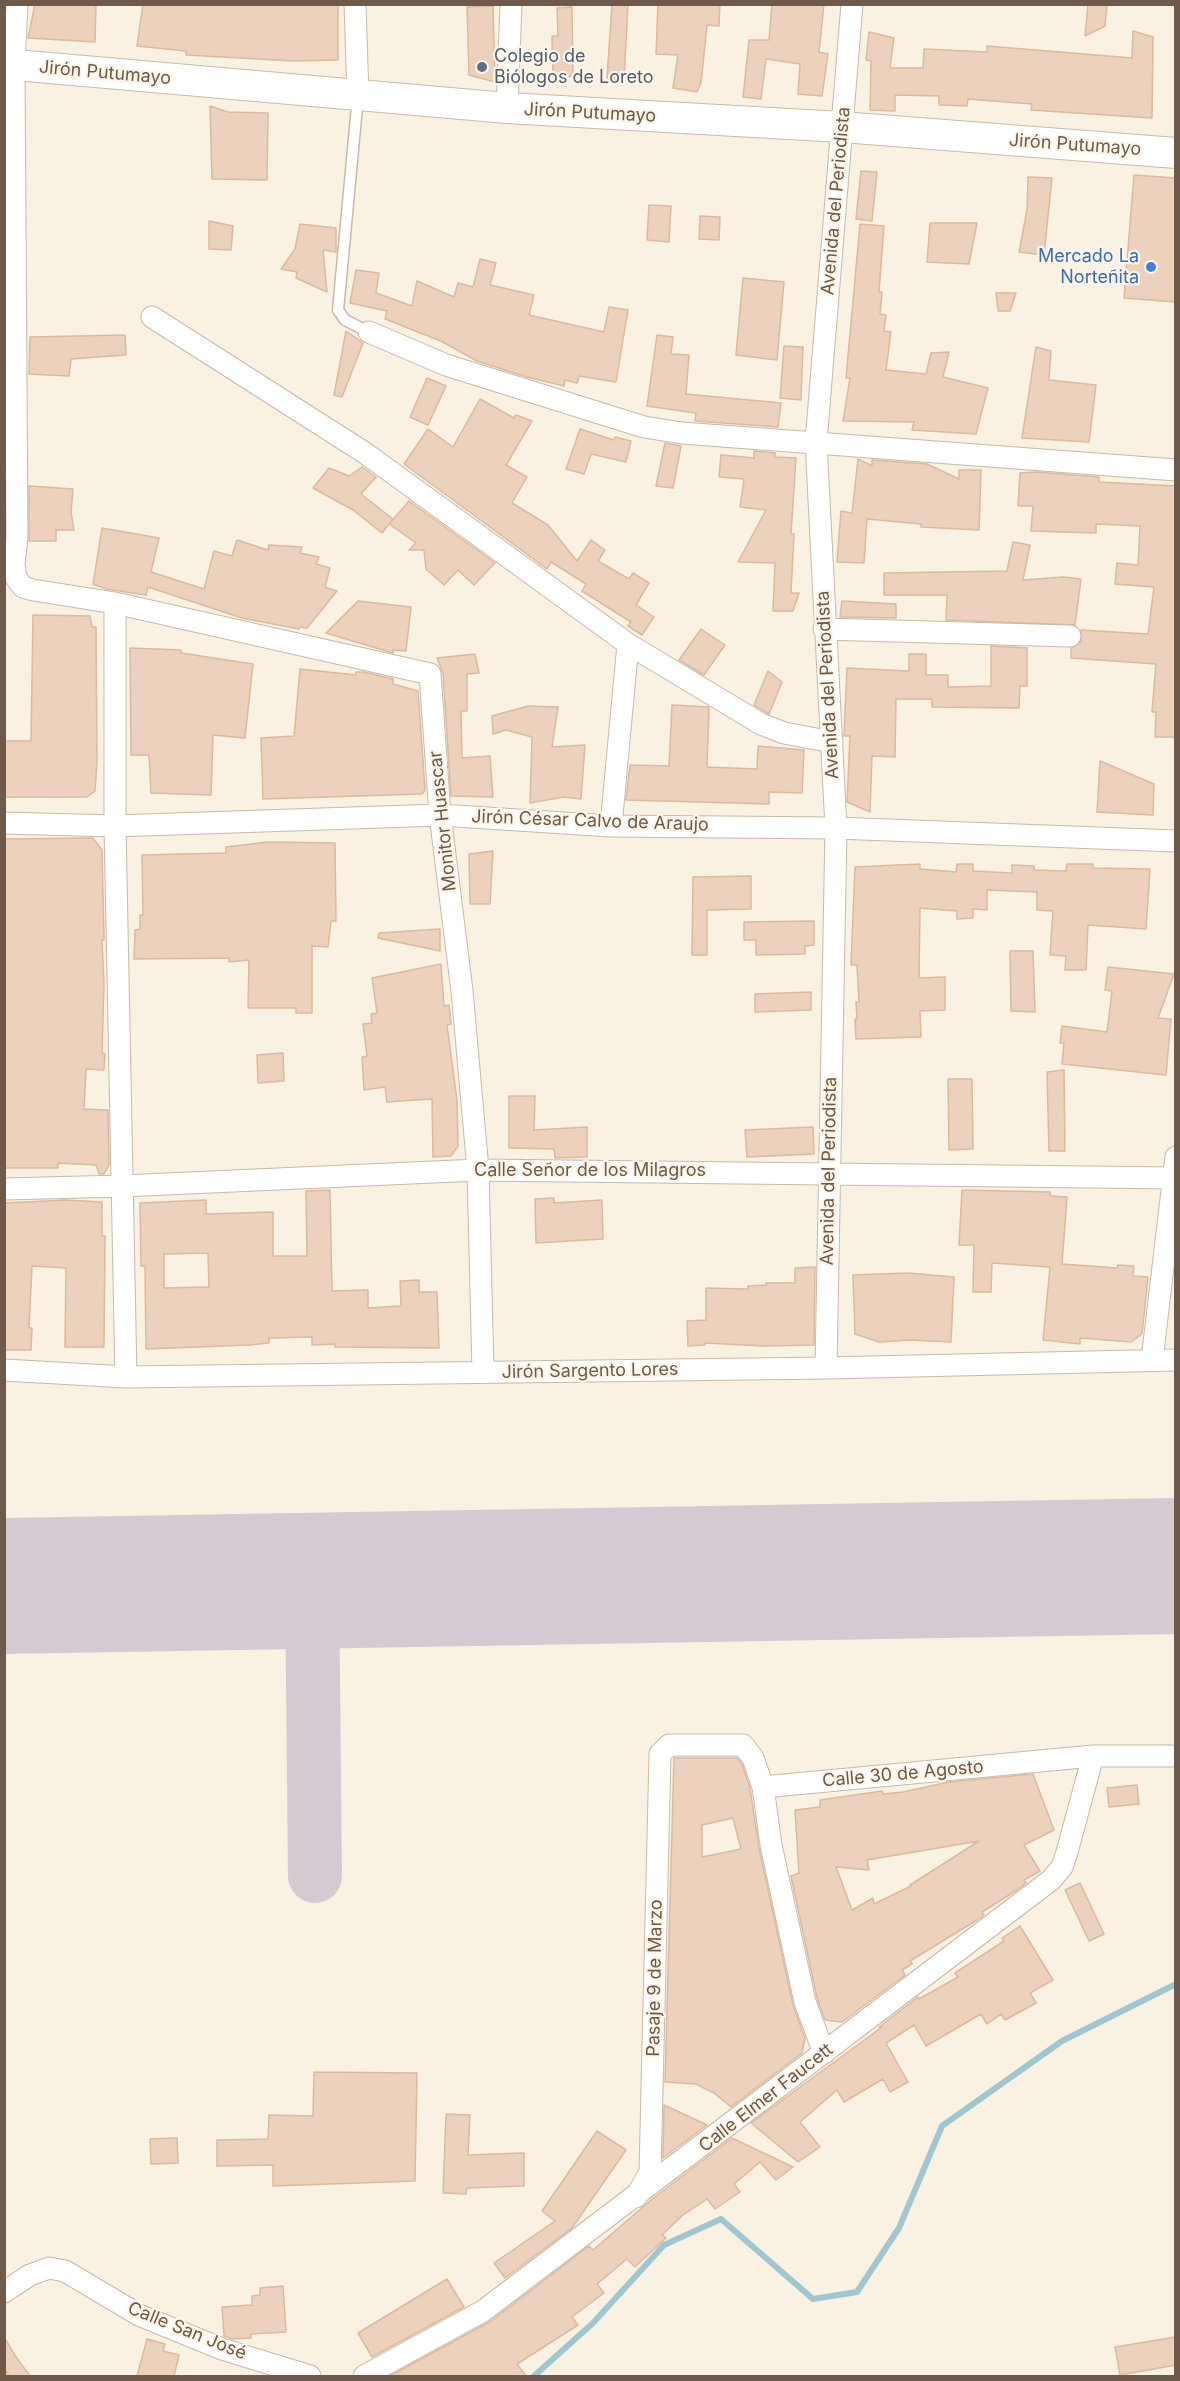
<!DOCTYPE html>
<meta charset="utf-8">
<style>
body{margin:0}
#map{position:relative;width:1180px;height:2381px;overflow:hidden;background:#f9f1e2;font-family:Inter,sans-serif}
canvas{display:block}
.frame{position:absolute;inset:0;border:6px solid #6e594b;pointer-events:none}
</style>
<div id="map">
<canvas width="1180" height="2381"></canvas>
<div class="frame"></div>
</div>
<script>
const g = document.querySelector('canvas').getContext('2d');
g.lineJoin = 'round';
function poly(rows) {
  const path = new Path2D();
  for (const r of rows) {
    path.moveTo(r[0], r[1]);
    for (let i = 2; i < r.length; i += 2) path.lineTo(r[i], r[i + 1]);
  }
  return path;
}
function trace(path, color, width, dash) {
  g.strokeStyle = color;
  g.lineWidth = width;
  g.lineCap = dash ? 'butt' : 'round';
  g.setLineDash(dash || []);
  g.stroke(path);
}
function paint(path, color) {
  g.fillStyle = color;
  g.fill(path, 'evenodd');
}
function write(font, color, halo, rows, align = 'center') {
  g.font = font + ' Inter,sans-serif';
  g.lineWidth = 4.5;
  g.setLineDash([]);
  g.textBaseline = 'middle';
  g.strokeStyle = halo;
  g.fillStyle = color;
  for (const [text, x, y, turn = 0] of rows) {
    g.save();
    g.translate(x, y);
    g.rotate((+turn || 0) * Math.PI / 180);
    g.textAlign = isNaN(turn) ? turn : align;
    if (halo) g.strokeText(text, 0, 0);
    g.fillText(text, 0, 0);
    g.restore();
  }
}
const stream = poly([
 [534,2376,593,2323,664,2245,721,2219,813,2299,857,2292,899,2228,942,2126,1062,2041,1176,1984]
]);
const taxiway = poly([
 [312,1581,315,1876]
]);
const runway = poly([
 [4,1586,1176,1566]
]);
const building = poly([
 [35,4,96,4,95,42,28,38,35,4],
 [143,4,338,4,338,60,293,61,186,55,186,51,137,46,143,4],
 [612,4,628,4,624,79,607,78,612,4],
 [658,4,720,4,719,26,707,25,701,83,697,92,673,88,678,55,656,54,658,4],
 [772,4,824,4,819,52,828,54,822,96,798,94,800,64,766,59,761,99,743,97,749,40,769,40,772,4],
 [1088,4,1107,4,1105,26,1085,36,1088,4],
 [493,6,495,81,495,82,469,75,467,7,493,6],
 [572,7,573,76,553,77,552,36,558,36,557,8,572,7],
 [1133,31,1153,37,1152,118,1031,110,1032,104,968,99,967,106,939,105,939,96,895,95,895,111,870,110,871,61,866,60,869,32,894,38,890,68,923,68,924,49,987,52,987,46,1132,58,1133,31],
 [210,106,228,112,268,113,267,180,212,179,210,106],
 [861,171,877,172,872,221,856,219,861,171],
 [1134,175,1176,178,1176,302,1124,298,1134,175],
 [1028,177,1052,178,1044,255,1019,252,1027,210,1028,177],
 [649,205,671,206,669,242,647,240,649,205],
 [700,216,720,217,719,240,699,239,700,216],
 [209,221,233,226,231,250,209,249,209,221],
 [930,223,977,223,969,264,927,262,930,223],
 [300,224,336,228,336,252,323,250,327,292,296,278,297,272,281,269,295,249,300,224],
 [860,224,884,226,879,292,882,292,880,314,886,315,884,331,891,332,886,370,926,374,931,353,949,352,943,377,988,388,976,434,912,430,914,422,843,421,850,378,846,378,860,224],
 [480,259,496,263,490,285,534,295,529,315,604,332,609,307,628,310,616,382,579,376,577,383,565,380,564,386,527,377,477,361,441,341,385,319,387,311,350,303,356,270,379,273,376,293,412,306,417,281,454,297,458,283,473,287,480,259],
 [743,278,784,282,777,360,736,355,743,278],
 [996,293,1016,293,1010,311,998,311,996,293],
 [346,331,363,343,342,397,334,395,346,331],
 [125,335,126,355,71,359,69,376,29,374,30,337,125,335],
 [657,335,673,337,671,354,689,355,686,394,781,403,778,427,695,421,696,413,647,406,657,335],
 [784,346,803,347,801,400,780,398,784,346],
 [1036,347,1051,351,1049,380,1096,385,1089,442,1022,438,1036,347],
 [427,378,446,386,428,425,410,417,427,378],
 [480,399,514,418,516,415,532,421,506,465,527,477,512,503,548,525,577,561,591,540,605,550,598,561,629,579,633,573,649,583,636,605,654,617,642,635,628,626,631,622,582,591,586,584,551,562,547,569,404,464,428,429,453,447,480,399],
 [580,429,614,440,615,437,631,441,626,462,591,454,584,474,566,469,580,429],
 [665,443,681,446,673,488,656,486,665,443],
 [754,451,775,453,775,457,796,458,791,534,794,534,791,593,799,593,793,611,773,611,775,563,738,562,766,510,740,507,744,479,719,477,721,455,754,458,754,451],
 [858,459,872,466,872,460,927,464,959,479,959,470,981,470,979,530,921,527,921,524,867,519,864,563,837,562,841,511,852,513,858,459],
 [362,467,376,477,361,494,393,519,390,523,409,501,495,563,474,585,458,570,444,585,426,569,424,550,409,550,416,543,389,524,382,533,353,510,313,488,329,468,349,476,362,467],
 [1036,472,1099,477,1099,482,1176,486,1176,737,1155,737,1156,712,1152,712,1156,664,1071,658,1071,648,1081,642,1081,630,1148,634,1154,587,1115,584,1117,563,1138,565,1140,526,1096,524,1096,533,1031,531,1033,506,1018,506,1020,473,1036,472],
 [29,486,73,489,71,512,74,530,56,530,56,541,29,541,29,486],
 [102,528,159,538,151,572,204,589,214,551,232,556,237,540,268,550,269,545,302,547,300,553,319,557,316,564,330,568,325,587,337,591,307,628,300,627,299,629,242,618,148,587,146,595,106,589,93,584,102,528],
 [1013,542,1030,545,1023,580,1063,577,1081,579,1075,625,946,620,947,595,884,595,884,573,1007,571,1013,542],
 [358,601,411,607,406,651,393,650,393,653,326,633,358,601],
 [842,601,896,604,896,618,840,617,842,601],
 [33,615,90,616,92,627,96,627,97,761,95,791,87,797,4,797,4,741,31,741,33,615],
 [701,629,725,645,704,675,679,660,701,629],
 [991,646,1027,648,1027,686,1020,686,1019,708,932,707,932,699,896,699,895,757,872,756,870,812,847,802,850,736,844,736,847,668,909,671,909,654,926,654,926,675,948,675,948,687,991,686,991,646],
 [130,648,181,650,181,653,253,664,245,738,213,735,211,795,151,793,149,755,131,755,130,648],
 [475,654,479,673,467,674,467,711,461,711,462,758,490,756,493,797,451,796,443,673,437,658,475,654],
 [300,669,356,675,356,672,364,672,393,679,393,684,418,691,425,790,422,794,263,799,261,738,294,736,300,669],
 [768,671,782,682,769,714,754,705,768,671],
 [672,705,709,707,707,767,757,769,758,746,804,750,802,793,769,792,769,804,626,800,630,765,669,766,672,705],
 [528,706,558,707,552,747,585,745,581,799,564,797,530,803,532,737,506,730,493,734,492,716,528,706],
 [1100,761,1154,784,1153,815,1097,812,1100,761],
 [93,838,102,850,104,940,102,940,104,985,102,1053,105,1054,104,1070,86,1069,84,1109,108,1110,109,1165,104,1174,99,1174,96,1165,58,1163,58,1168,4,1168,4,839,93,838],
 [268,842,335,843,336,921,331,921,328,947,312,946,312,1013,296,1013,296,1008,248,1008,249,960,229,962,229,958,134,959,135,930,140,929,140,915,143,915,142,855,226,853,226,847,268,842],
 [493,851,490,904,470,904,469,854,493,851],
 [920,864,920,869,956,872,957,864,973,864,973,871,1012,873,1012,865,1034,866,1034,870,1066,871,1067,864,1093,864,1093,868,1150,869,1146,929,1088,925,1086,970,1065,970,1066,956,1050,955,1053,911,1037,910,1037,892,987,890,987,910,973,909,973,918,957,919,957,911,920,908,919,978,945,977,945,1010,920,1011,921,1037,856,1039,855,1019,857,1019,856,1002,859,1002,857,965,851,965,855,867,920,864],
 [751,876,751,909,707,910,707,955,692,955,693,877,751,876],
 [814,921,814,945,805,946,805,954,756,955,756,940,744,940,744,922,814,921],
 [440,929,440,951,378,938,379,933,440,929],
 [1010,951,1033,951,1035,1012,1011,1011,1010,951],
 [441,964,444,1006,449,1005,451,1024,447,1025,457,1100,458,1146,451,1156,433,1157,432,1099,387,1102,385,1087,364,1090,362,1057,367,1056,363,1024,372,1023,371,1014,377,1013,372,978,441,964],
 [1108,967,1174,974,1158,1018,1171,1019,1166,1075,1062,1064,1064,1043,1060,1043,1062,1026,1107,1032,1112,991,1105,990,1108,967],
 [811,992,811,1010,755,1012,755,994,811,992],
 [283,1053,284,1081,258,1083,257,1055,283,1053],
 [1064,1070,1065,1151,1049,1151,1047,1072,1064,1070],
 [948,1079,972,1079,973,1149,949,1150,948,1079],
 [509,1096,535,1096,534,1130,587,1127,587,1157,555,1158,554,1149,509,1148,509,1096],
 [813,1127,814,1154,747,1157,745,1130,813,1127],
 [330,1190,332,1291,368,1290,368,1308,401,1306,400,1281,419,1280,419,1292,437,1292,439,1348,335,1347,335,1344,312,1345,312,1337,269,1338,269,1343,249,1345,146,1349,145,1266,141,1266,140,1203,206,1200,206,1214,273,1212,273,1256,307,1256,306,1191,330,1190],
 [208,1253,209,1287,164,1288,164,1254,208,1253],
 [962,1190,1050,1192,1050,1196,1067,1197,1062,1264,1117,1268,1118,1265,1134,1266,1133,1276,1148,1277,1142,1334,1131,1342,1080,1338,1080,1344,1043,1340,1050,1267,992,1263,991,1292,973,1292,974,1245,959,1245,962,1190],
 [554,1198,554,1203,602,1200,603,1239,536,1243,535,1199,554,1198],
 [66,1200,102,1202,102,1236,105,1236,104,1347,65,1347,66,1268,32,1266,29,1328,32,1328,31,1350,4,1350,4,1203,66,1200],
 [815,1267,814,1345,763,1346,705,1343,705,1345,688,1346,687,1321,706,1320,706,1288,748,1289,748,1286,766,1285,766,1283,795,1283,795,1268,815,1267],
 [908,1273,954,1277,951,1342,909,1340,879,1342,855,1334,853,1275,908,1273],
 [674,1758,737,1758,742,1764,750,1788,759,1848,793,2005,805,2038,802,2053,731,2107,714,2093,696,2084,665,2082,674,1758],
 [733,1818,741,1849,702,1857,702,1825,733,1818],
 [1033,1774,1054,1830,1024,1845,1040,1871,1024,1880,1026,1883,1017,1890,982,1912,984,1915,977,1920,910,1961,912,1964,902,1970,905,1975,842,2022,825,2020,817,1998,791,1876,799,1873,795,1810,820,1807,820,1800,882,1791,883,1794,903,1792,949,1782,1033,1774],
 [979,1841,910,1885,911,1886,874,1904,873,1898,852,1910,836,1867,869,1870,867,1860,979,1841],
 [1137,1785,1139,1804,1109,1807,1107,1788,1137,1785],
 [1080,1883,1104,1934,1089,1941,1065,1890,1080,1883],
 [1020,1926,1053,1980,1030,1993,1036,2003,1005,2020,1001,2014,987,2024,981,2014,926,2046,914,2025,886,2043,908,2082,890,2092,883,2079,844,2102,837,2090,800,2122,820,2147,798,2162,751,2123,882,2027,879,2027,918,1997,919,1999,958,1977,955,1973,1004,1941,1002,1938,1020,1926],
 [314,2072,417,2073,415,2181,273,2186,273,2165,217,2166,217,2140,268,2139,269,2115,313,2116,314,2072],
 [664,2105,707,2125,663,2158,664,2105],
 [446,2114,470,2115,468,2155,524,2153,524,2186,467,2188,466,2194,443,2193,446,2114],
 [597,2131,626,2150,572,2228,505,2278,494,2263,555,2221,542,2211,597,2131],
 [177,2138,178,2163,151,2164,150,2139,177,2138],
 [732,2138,793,2167,776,2180,760,2162,734,2184,740,2192,715,2209,707,2199,683,2215,662,2235,666,2238,635,2267,627,2259,597,2284,604,2293,572,2317,578,2325,517,2364,526,2376,390,2376,491,2321,589,2246,593,2250,651,2200,732,2138],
 [447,2279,464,2307,372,2357,358,2333,447,2279],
 [283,2286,286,2332,251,2334,251,2338,232,2339,224,2336,222,2307,252,2305,252,2296,260,2295,260,2288,283,2286],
 [4,2337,16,2357,30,2376,9,2376,4,2368,4,2337],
 [1176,2337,1176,2365,1120,2375,1115,2347,1176,2337],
 [147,2339,165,2344,163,2351,179,2355,174,2376,137,2376,147,2339]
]);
const lane = poly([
 [358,96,338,310,345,320,369,332]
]);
const street = poly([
 [17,4,14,65,17,537,14,565,16,578,23,587,33,590,115,603,430,674,440,815,462,991,478,1170,483,1372],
 [355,4,358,96],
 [507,108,511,4],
 [152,317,365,453,628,644,761,724,784,733,832,742],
 [369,332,446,365,644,427,682,433,1176,470],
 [115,603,115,826,126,1377],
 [824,629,1070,636],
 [4,823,115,826,440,815,611,826,836,828,1176,841],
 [611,826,628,644],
 [4,1189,122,1186,478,1170,1176,1178],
 [1152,1360,1176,1157],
 [826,1368,836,828,816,442,852,4],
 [4,1370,126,1377,826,1368,1176,1360],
 [763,1787,771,1845,805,2002,824,2053],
 [636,2197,650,2172,660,1754,669,1745,743,1745,753,1758,763,1787,1093,1756,1176,1756],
 [4,2292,30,2275,49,2268,65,2271,139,2315,222,2349,310,2376],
 [364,2376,483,2311,1051,1880,1062,1867,1067,1852,1093,1756]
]);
const secondary = poly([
 [4,64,507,108,842,127,1176,153]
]);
const markers = [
 [482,67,6,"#5c6f8a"],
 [1151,267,6,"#3f7fe0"]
];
const serviceNames = [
 ["Colegio de",494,57],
 ["Biólogos de Loreto",494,78]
];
const streetNames = [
 ["Jirón Putumayo",105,73,5],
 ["Jirón Putumayo",590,113,3],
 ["Jirón Putumayo",1075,145,4],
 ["Avenida del Periodista",836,201,-85],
 ["Avenida del Periodista",828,685,-93],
 ["Monitor Huascar",443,821,-96],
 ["Jirón César Calvo de Araujo",590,821,2],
 ["Calle Señor de los Milagros",590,1171],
 ["Avenida del Periodista",829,1171,-89],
 ["Jirón Sargento Lores",590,1371,-1],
 ["Calle 30 de Agosto",903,1774,-5],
 ["Pasaje 9 de Marzo",655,1978,-89],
 ["Calle Elmer Faucett",766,2098,-38],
 ["Calle San José",187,2331,22]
];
const shopNames = [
 ["Mercado La",1139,257],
 ["Norteñita",1139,278]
];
trace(stream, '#a0c7d1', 6);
trace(taxiway, '#d6cad2', 54);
trace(runway, '#d6cad2', 136);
paint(building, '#ecd1bd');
trace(building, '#ddb99f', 1.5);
trace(lane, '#c9b9aa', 13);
trace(street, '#c9b9aa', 23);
trace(secondary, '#ccbaa9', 32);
trace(lane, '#fff', 10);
trace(street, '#fff', 21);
trace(secondary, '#fff', 30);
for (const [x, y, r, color] of markers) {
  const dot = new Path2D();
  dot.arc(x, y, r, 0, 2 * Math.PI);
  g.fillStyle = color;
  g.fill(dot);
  trace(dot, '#fdf5e8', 2);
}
write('18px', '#4e5e75', '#fdf5e8', serviceNames, 'left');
write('18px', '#6e594b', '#fdf5e8', streetNames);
write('18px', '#366cbe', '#fdf5e8', shopNames, 'right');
</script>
